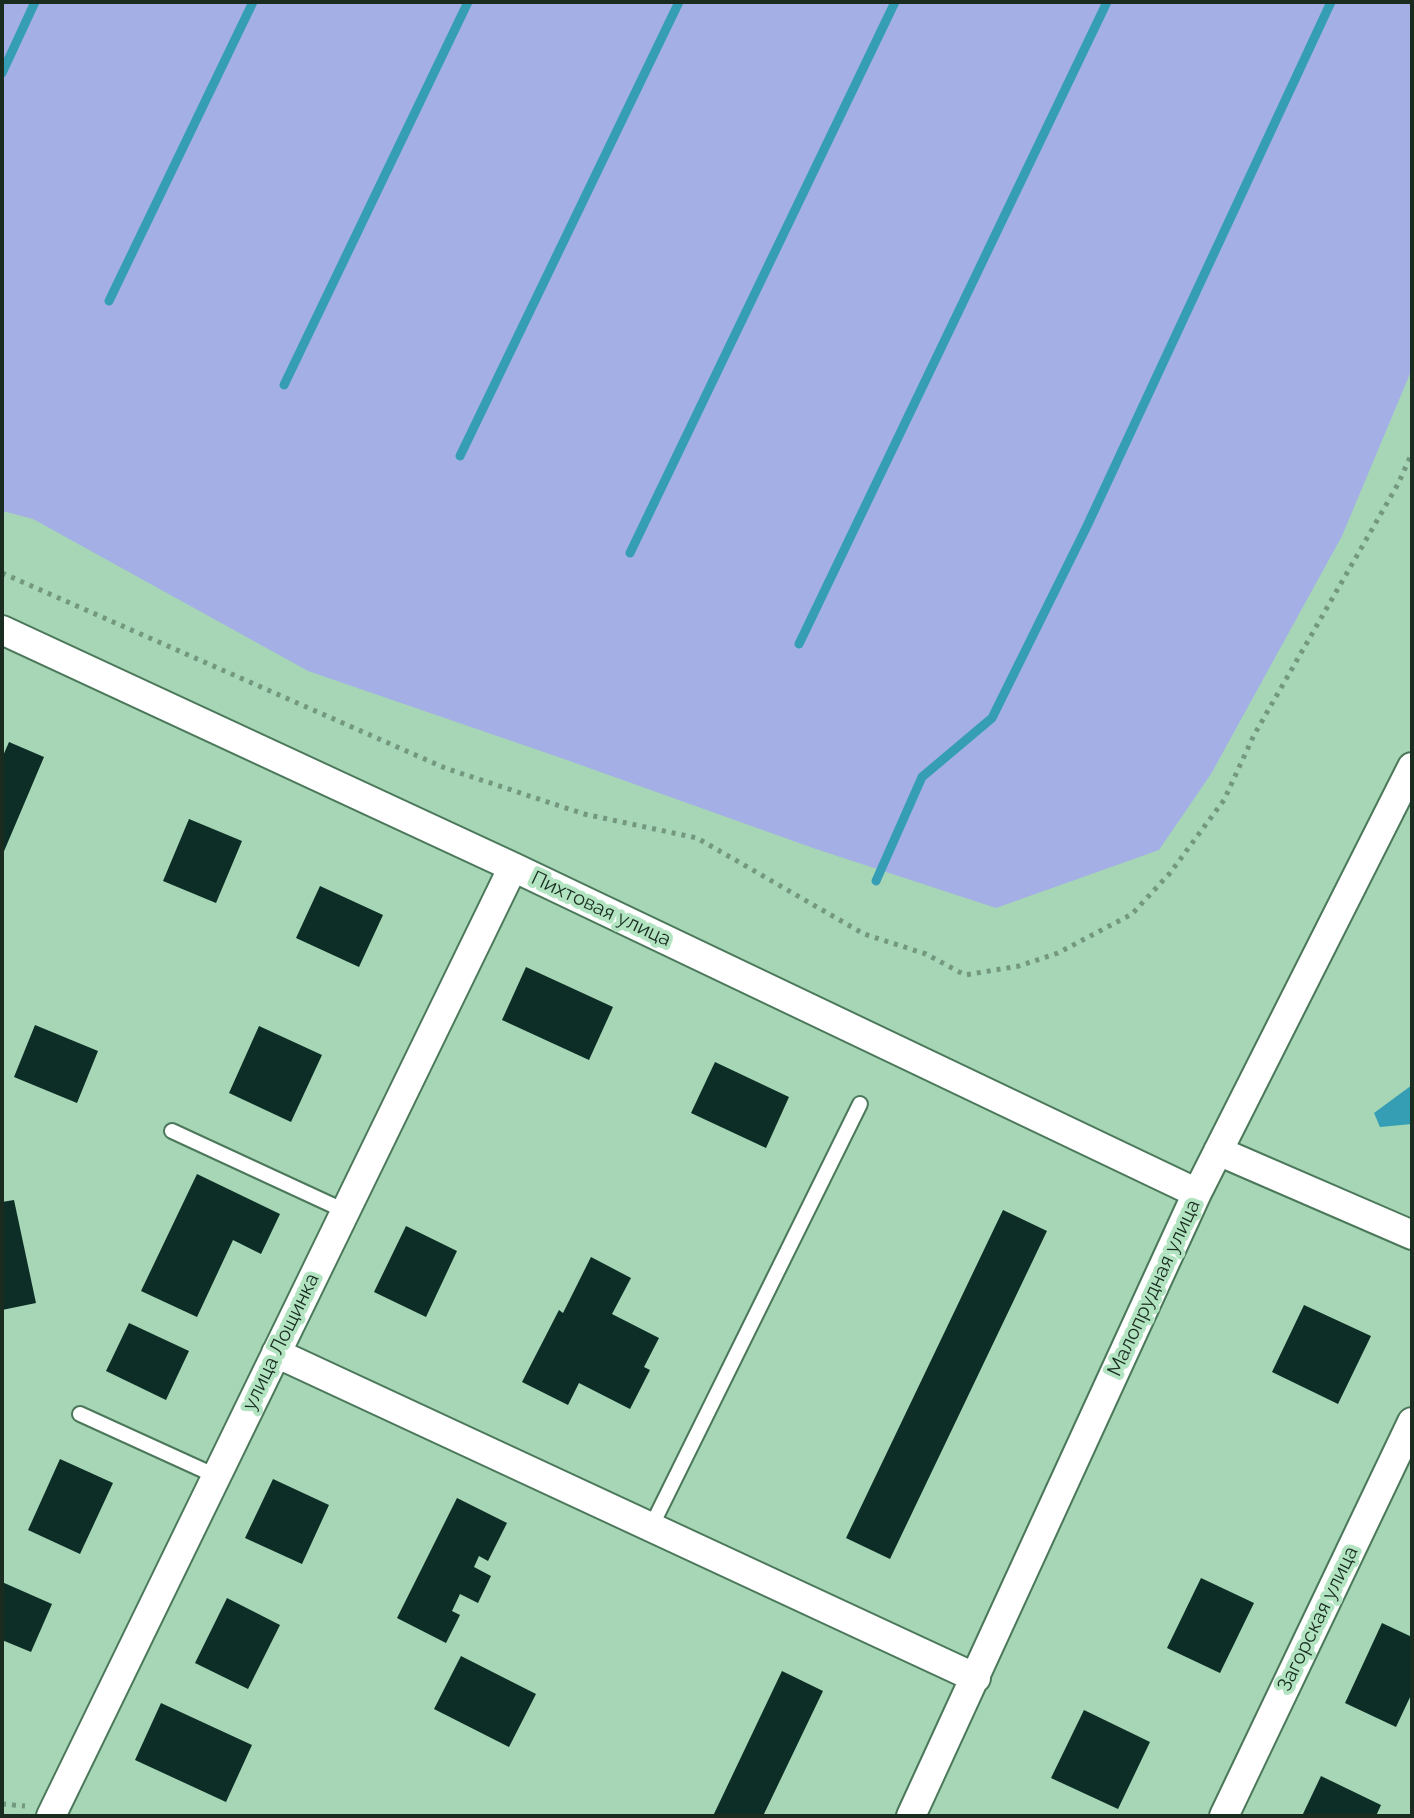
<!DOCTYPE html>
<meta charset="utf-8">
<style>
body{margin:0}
#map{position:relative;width:1414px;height:1818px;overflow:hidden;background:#a6d6b5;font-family:Raleway,sans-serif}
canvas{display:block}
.frame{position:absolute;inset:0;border:4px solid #192c1f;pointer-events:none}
</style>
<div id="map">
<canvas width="1414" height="1818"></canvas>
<div class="frame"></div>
</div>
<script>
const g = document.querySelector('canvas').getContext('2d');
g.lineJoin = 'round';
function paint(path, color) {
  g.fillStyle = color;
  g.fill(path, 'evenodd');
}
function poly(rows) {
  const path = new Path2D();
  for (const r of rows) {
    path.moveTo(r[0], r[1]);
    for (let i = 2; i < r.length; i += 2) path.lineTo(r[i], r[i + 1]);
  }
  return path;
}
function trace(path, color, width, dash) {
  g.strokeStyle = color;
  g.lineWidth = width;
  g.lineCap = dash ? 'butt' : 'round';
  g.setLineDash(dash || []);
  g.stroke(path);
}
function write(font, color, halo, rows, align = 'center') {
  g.font = font + ' Raleway,sans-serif';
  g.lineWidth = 8;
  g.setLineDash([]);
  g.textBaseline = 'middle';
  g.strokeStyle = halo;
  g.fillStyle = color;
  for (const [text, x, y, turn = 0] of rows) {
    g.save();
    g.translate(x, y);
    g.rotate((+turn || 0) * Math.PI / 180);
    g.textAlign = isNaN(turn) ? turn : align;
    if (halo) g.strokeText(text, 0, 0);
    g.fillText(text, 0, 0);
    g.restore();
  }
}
const green = poly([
 [2,2,1412,2,1412,369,1342,536,1211,774,1159,850,996,908,813,848,564,759,308,671,33,519,2,511]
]);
const water = poly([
 [1412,1085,1412,1124,1380,1127,1374,1113]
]);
const stream = poly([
 [2,73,35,2],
 [109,301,253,2],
 [284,385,468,2],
 [460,456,679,2],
 [630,553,895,2],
 [799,644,1107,2],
 [876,881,922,777,992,718,1087,526,1331,2]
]);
const building = poly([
 [9,742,44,757,2,856,2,758],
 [189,819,242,841,216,903,163,881],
 [320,886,383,915,359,967,296,938],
 [526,967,613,1007,589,1060,502,1020],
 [35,1025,98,1051,77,1103,14,1077],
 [259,1026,322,1055,291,1122,229,1093],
 [715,1062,789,1097,766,1148,691,1113],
 [197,1174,280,1214,261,1254,233,1240,197,1317,141,1291],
 [14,1200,36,1303,2,1310,2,1202],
 [1003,1210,1047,1231,890,1559,846,1538],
 [406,1226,457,1251,426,1317,374,1292],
 [591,1257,631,1278,612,1314,659,1338,644,1367,650,1370,630,1409,579,1383,568,1405,522,1382,559,1310,563,1313],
 [1304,1305,1371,1336,1338,1404,1272,1372],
 [129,1323,189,1351,166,1400,106,1371],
 [60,1459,113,1483,80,1554,28,1530],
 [273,1479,329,1505,302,1564,245,1538],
 [457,1498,507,1523,488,1561,479,1556,474,1567,491,1576,478,1603,460,1594,452,1611,460,1615,446,1643,397,1618],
 [1201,1578,1254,1603,1220,1673,1167,1648],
 [2,1582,52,1604,31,1652,2,1640],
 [227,1598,280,1625,248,1689,195,1663],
 [1382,1623,1412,1637,1412,1693,1396,1727,1345,1703],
 [461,1656,536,1694,509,1747,434,1709],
 [782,1671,823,1691,763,1816,713,1816],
 [161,1703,252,1745,226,1802,135,1760],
 [1084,1710,1150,1742,1118,1809,1051,1778],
 [1321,1776,1381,1805,1376,1816,1302,1816]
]);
const path = poly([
 [2,573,445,768,584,814,697,838,864,934,926,954,965,975,1019,966,1058,953,1132,914,1170,873,1224,800,1254,735,1398,484,1412,453],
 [2,1804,25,1806]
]);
const service = poly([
 [172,1131,345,1211],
 [80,1414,216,1476],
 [651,1527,860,1104]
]);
const minor = poly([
 [2,630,513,867,1197,1193],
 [1218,1151,1412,1235],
 [276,1353,976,1678],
 [51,1816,513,867],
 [911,1816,1197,1193,1412,767],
 [1224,1816,1412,1422]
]);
const streetNames = [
 ["Пихтовая улица",601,909,25],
 ["Малопрудная улица",1154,1288,-65],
 ["улица Лощинка",281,1342,-64],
 ["Загорская улица",1318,1619,-64]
];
paint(green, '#a4b0e5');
paint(water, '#359eb4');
trace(stream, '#359eb4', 9);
paint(building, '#0c2e26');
trace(service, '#4b785a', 18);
trace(minor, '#4b785a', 32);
trace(path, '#73987f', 5, [4, 6]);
trace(service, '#fff', 14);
trace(minor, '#fff', 28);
write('20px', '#192c1f', '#b3e4c2', streetNames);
</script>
